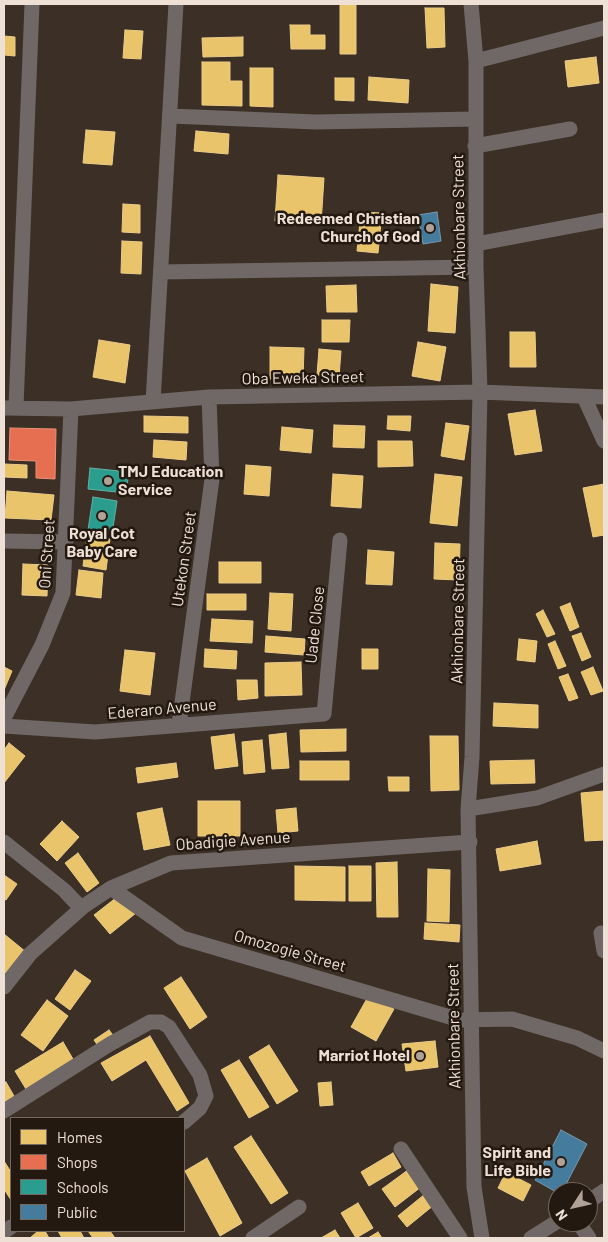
<!DOCTYPE html>
<style>
body{margin:0}
#map{position:relative;width:608px;height:1242px;overflow:hidden;background:#3c2f25;font-family:Barlow,sans-serif}
canvas{display:block}
.frame{position:absolute;inset:0;border:5px solid #efe0d5;pointer-events:none}
.legend{position:absolute;left:10px;top:1117px;width:175px;height:115px;box-sizing:border-box;background:#231911;border:1px solid #75695f;margin:0;padding:6px 9px;list-style:none;font-size:15px;color:#efe0d5}
.legend li{display:flex;align-items:center;gap:10px;height:25px}
.legend b{width:25px;border:1px solid #75695f}
.north{position:absolute;left:548px;top:1182px;width:50px;height:50px;box-sizing:border-box;background:#231911;border:1px solid #75695f;border-radius:50%;rotate:235deg;font-size:14px;font-weight:700;line-height:20px;text-align:center;color:#efe0d5}
.north::after{content:'';display:block;margin:auto;width:18px;height:22px;background:#b0a297;clip-path:polygon(50% 0,100% 100%,50% 72%,0 100%)}
</style>
<div id="map">
<canvas width="608" height="1242"></canvas>
<div class="frame"></div>
<ul class="legend">
<li><b style="height:14px;background:#e9c46a"></b>Homes</li>
<li><b style="height:14px;background:#e76f51"></b>Shops</li>
<li><b style="height:14px;background:#2a9d8f"></b>Schools</li>
<li><b style="height:14px;background:#457b9d"></b>Public</li>
</ul>
<div class="north">N</div>
</div>
<script>
const g = document.querySelector('canvas').getContext('2d');
g.lineJoin = 'round';
function paint(path, color) {
  g.fillStyle = color;
  g.fill(path, 'evenodd');
}
function poly(rows) {
  const path = new Path2D();
  for (const r of rows) {
    path.moveTo(r[0], r[1]);
    for (let i = 2; i < r.length; i += 2) path.lineTo(r[i], r[i + 1]);
  }
  return path;
}
function trace(path, color, width, dash) {
  g.strokeStyle = color;
  g.lineWidth = width;
  g.lineCap = dash ? 'butt' : 'round';
  g.setLineDash(dash || []);
  g.stroke(path);
}
function write(font, color, halo, rows, align = 'center') {
  g.font = font + ' Barlow,sans-serif';
  g.lineWidth = 5;
  g.setLineDash([]);
  g.textBaseline = 'middle';
  g.strokeStyle = halo;
  g.fillStyle = color;
  for (const [text, x, y, turn = 0] of rows) {
    g.save();
    g.translate(x, y);
    g.rotate((+turn || 0) * Math.PI / 180);
    g.textAlign = isNaN(turn) ? turn : align;
    if (halo) g.strokeText(text, 0, 0);
    g.fillText(text, 0, 0);
    g.restore();
  }
}
const homes = poly([
 [340,4,356,4,356,54,340,54,340,4],
 [425,8,444,8,445,47,427,48,425,8],
 [290,25,310,25,310,35,325,35,325,49,291,49,290,25],
 [125,30,143,31,141,59,123,58,125,30],
 [4,36,15,37,15,56,4,55,4,36],
 [243,37,243,56,203,57,202,38,243,37],
 [596,57,599,83,568,87,565,61,596,57],
 [202,62,230,62,230,81,242,81,242,106,202,105,202,62],
 [250,68,273,68,273,107,250,106,250,68],
 [369,77,409,80,408,103,368,100,369,77],
 [335,78,354,78,354,101,335,100,335,78],
 [86,130,115,132,112,165,83,163,86,130],
 [196,131,229,134,228,154,194,151,196,131],
 [278,175,324,178,321,224,275,221,278,175],
 [123,204,140,205,140,233,122,232,123,204],
 [361,212,382,213,378,253,357,251,361,212],
 [122,241,142,242,141,274,121,273,122,241],
 [431,284,458,287,455,333,428,331,431,284],
 [356,285,357,312,327,312,326,286,356,285],
 [322,320,350,320,349,342,322,342,322,320],
 [510,332,535,332,536,367,510,367,510,332],
 [99,340,130,345,125,383,93,377,99,340],
 [418,342,446,347,440,381,412,376,418,342],
 [270,347,304,348,303,380,270,379,270,347],
 [319,349,341,351,339,377,317,375,319,349],
 [535,410,542,451,515,455,508,414,535,410],
 [144,416,188,417,188,433,144,432,144,416],
 [388,416,411,416,410,431,387,429,388,416],
 [446,423,469,426,464,460,441,456,446,423],
 [334,425,365,426,364,448,333,447,334,425],
 [282,427,313,430,311,453,280,450,282,427],
 [154,440,187,442,186,460,153,457,154,440],
 [378,441,412,441,413,466,378,467,378,441],
 [4,464,27,465,27,478,4,477,4,464],
 [246,465,271,467,269,496,244,494,246,465],
 [333,474,363,476,361,508,331,506,333,474],
 [435,474,462,477,457,526,430,523,435,474],
 [604,484,604,535,593,537,583,488,604,484],
 [7,491,54,495,51,520,5,518,7,491],
 [87,536,110,539,106,570,83,566,87,536],
 [435,543,460,544,459,580,434,579,435,543],
 [368,550,394,552,392,585,366,584,368,550],
 [219,562,261,562,261,583,219,583,219,562],
 [23,564,48,565,47,596,22,595,23,564],
 [79,570,103,573,101,598,76,595,79,570],
 [270,593,293,594,291,631,268,629,270,593],
 [207,594,246,594,246,610,207,610,207,594],
 [570,603,579,627,570,631,560,607,570,603],
 [543,610,555,634,547,637,536,614,543,610],
 [212,619,253,621,252,643,210,641,212,619],
 [581,633,591,657,582,661,572,636,581,633],
 [266,636,305,639,304,655,265,652,266,636],
 [519,639,537,641,535,662,517,660,519,639],
 [555,641,566,666,558,669,548,644,555,641],
 [205,649,237,651,236,669,204,667,205,649],
 [362,649,378,649,378,669,362,669,362,649],
 [125,650,155,653,150,695,120,691,125,650],
 [301,662,302,695,265,696,265,663,301,662],
 [4,667,12,671,4,690,4,667],
 [593,667,603,691,591,695,581,672,593,667],
 [568,674,578,698,569,701,559,677,568,674],
 [237,680,257,680,258,698,238,700,237,680],
 [494,703,538,705,538,728,493,726,494,703],
 [346,729,346,751,301,752,300,730,346,729],
 [286,733,289,768,272,769,269,735,286,733],
 [234,734,238,766,215,769,211,737,234,734],
 [430,736,458,736,459,790,431,791,430,736],
 [262,740,265,772,244,774,242,742,262,740],
 [9,743,25,756,4,783,4,750,9,743],
 [534,760,535,783,491,784,490,761,534,760],
 [300,761,349,761,349,780,300,780,300,761],
 [176,763,178,777,138,783,136,768,176,763],
 [388,777,409,777,409,791,389,791,388,777],
 [604,791,604,840,585,841,581,793,604,791],
 [198,801,240,801,240,836,198,836,198,801],
 [162,808,170,845,144,850,137,813,162,808],
 [296,808,298,831,278,833,276,810,296,808],
 [62,821,79,837,57,861,40,844,62,821],
 [537,841,541,864,500,871,496,849,537,841],
 [78,853,99,883,87,892,65,863,78,853],
 [397,862,398,917,377,917,376,863,397,862],
 [295,866,345,867,345,901,295,900,295,866],
 [349,866,371,866,371,901,349,901,349,866],
 [428,869,450,870,449,922,427,921,428,869],
 [4,875,17,884,6,900,4,899,4,875],
 [121,894,136,913,110,934,94,915,121,894],
 [425,923,460,925,459,942,424,939,425,923],
 [4,934,26,952,7,974,4,971,4,934],
 [75,970,91,981,70,1010,55,999,75,970],
 [181,977,207,1017,190,1029,164,988,181,977],
 [369,995,394,1009,376,1041,351,1027,369,995],
 [47,1000,68,1016,43,1051,21,1035,47,1000],
 [109,1030,116,1039,101,1050,94,1040,109,1030],
 [150,1036,189,1103,177,1111,146,1060,112,1081,101,1063,150,1036],
 [435,1041,438,1067,406,1071,402,1044,435,1041],
 [63,1042,73,1059,26,1089,15,1071,63,1042],
 [269,1045,298,1091,277,1104,249,1057,269,1045],
 [239,1060,269,1107,249,1118,221,1070,239,1060],
 [6,1082,14,1096,4,1103,4,1083,6,1082],
 [331,1082,333,1105,320,1106,318,1083,331,1082],
 [251,1136,288,1193,271,1204,234,1147,251,1136],
 [393,1153,401,1167,369,1186,361,1172,393,1153],
 [207,1158,242,1223,220,1236,185,1171,207,1158],
 [4,1161,11,1172,11,1200,4,1189,4,1161],
 [408,1170,421,1187,395,1207,382,1189,408,1170],
 [506,1172,531,1185,523,1201,498,1188,506,1172],
 [425,1194,434,1205,407,1227,398,1216,425,1194],
 [358,1203,373,1228,356,1238,341,1213,358,1203],
 [335,1230,340,1238,321,1238,335,1230],
 [38,1231,45,1231,49,1238,30,1238,38,1231],
 [58,1231,80,1231,84,1238,62,1238,58,1231],
 [88,1231,110,1231,115,1238,93,1238,88,1231],
 [378,1232,382,1238,368,1238,378,1232]
]);
const shops = poly([
 [10,428,56,429,55,479,36,478,36,461,9,460,10,428]
]);
const schools = poly([
 [90,468,129,472,126,493,88,489,90,468],
 [93,497,117,501,112,534,88,530,93,497]
]);
const public = poly([
 [437,212,441,241,423,244,418,215,437,212],
 [561,1130,587,1144,562,1192,558,1193,535,1180,561,1130]
]);
const minor = poly([
 [471,4,476,61,476,267,480,392,472,757,468,809,474,1187,482,1238],
 [476,61,604,28],
 [171,116,316,122,474,119],
 [475,146,570,129],
 [476,244,604,220],
 [161,272,476,267],
 [584,397,604,441],
 [153,402,176,4],
 [16,407,32,4],
 [4,408,71,409,209,397,480,392,604,397],
 [4,541,66,542],
 [4,718,42,645,63,593,71,409],
 [179,725,212,479,209,397],
 [4,726,95,732,324,714,340,540],
 [468,809,537,798,604,774],
 [4,842,64,890,81,908],
 [111,888,182,938,460,1020,512,1019,577,1038,604,1051],
 [601,933,604,951],
 [4,987,30,954,84,906,111,888,171,863,470,842],
 [4,1111,110,1044,150,1022,161,1022,169,1027,200,1075,206,1096,200,1108,184,1122],
 [401,1149,460,1238],
 [588,1202,604,1191],
 [578,1222,589,1238],
 [4,1232,11,1227],
 [253,1238,299,1207],
 [531,1238,558,1221]
]);
const markers = [
 [430,228,5,"#b0a297"],
 [108,481,5,"#b0a297"],
 [102,516,5,"#b0a297"],
 [420,1056,5,"#b0a297"],
 [561,1162,5,"#b0a297"]
];
const streetNames = [
 ["Akhionbare Street",459,217,-91],
 ["Oba Eweka Street",303,378,-1],
 ["Oni Street",47,554,-86],
 ["Utekon Street",184,559,-82],
 ["Akhionbare Street",458,621,-89],
 ["Uade Close",315,625,-84],
 ["Ederaro Avenue",162,709,-5],
 ["Obadigie Avenue",233,841,-4],
 ["Omozogie Street",290,951,16],
 ["Akhionbare Street",454,1026,-91]
];
const poiNames = [
 ["Redeemed Christian",420,219],
 ["Church of God",420,237],
 ["TMJ Education",118,472,"left"],
 ["Service",118,490,"left"],
 ["Royal Cot",102,534,"center"],
 ["Baby Care",102,552,"center"],
 ["Marriot Hotel",410,1056],
 ["Spirit and",551,1153],
 ["Life Bible",551,1171]
];
paint(homes, '#e9c46a');
trace(homes, '#ebcc8a', 1);
paint(shops, '#e76f51');
trace(shops, '#e99179', 1);
paint(schools, '#2a9d8f');
trace(schools, '#65b1a4', 1);
paint(public, '#457b9d');
trace(public, '#7899ae', 1);
trace(minor, '#706866', 15);
for (const [x, y, r, color] of markers) {
  const dot = new Path2D();
  dot.arc(x, y, r, 0, 2 * Math.PI);
  g.fillStyle = color;
  g.fill(dot);
  trace(dot, '#231911', 2);
}
write('16px', '#efe0d5', '#231911', streetNames);
write('bold 16px', '#efe0d5', '#231911', poiNames, 'right');
</script>
